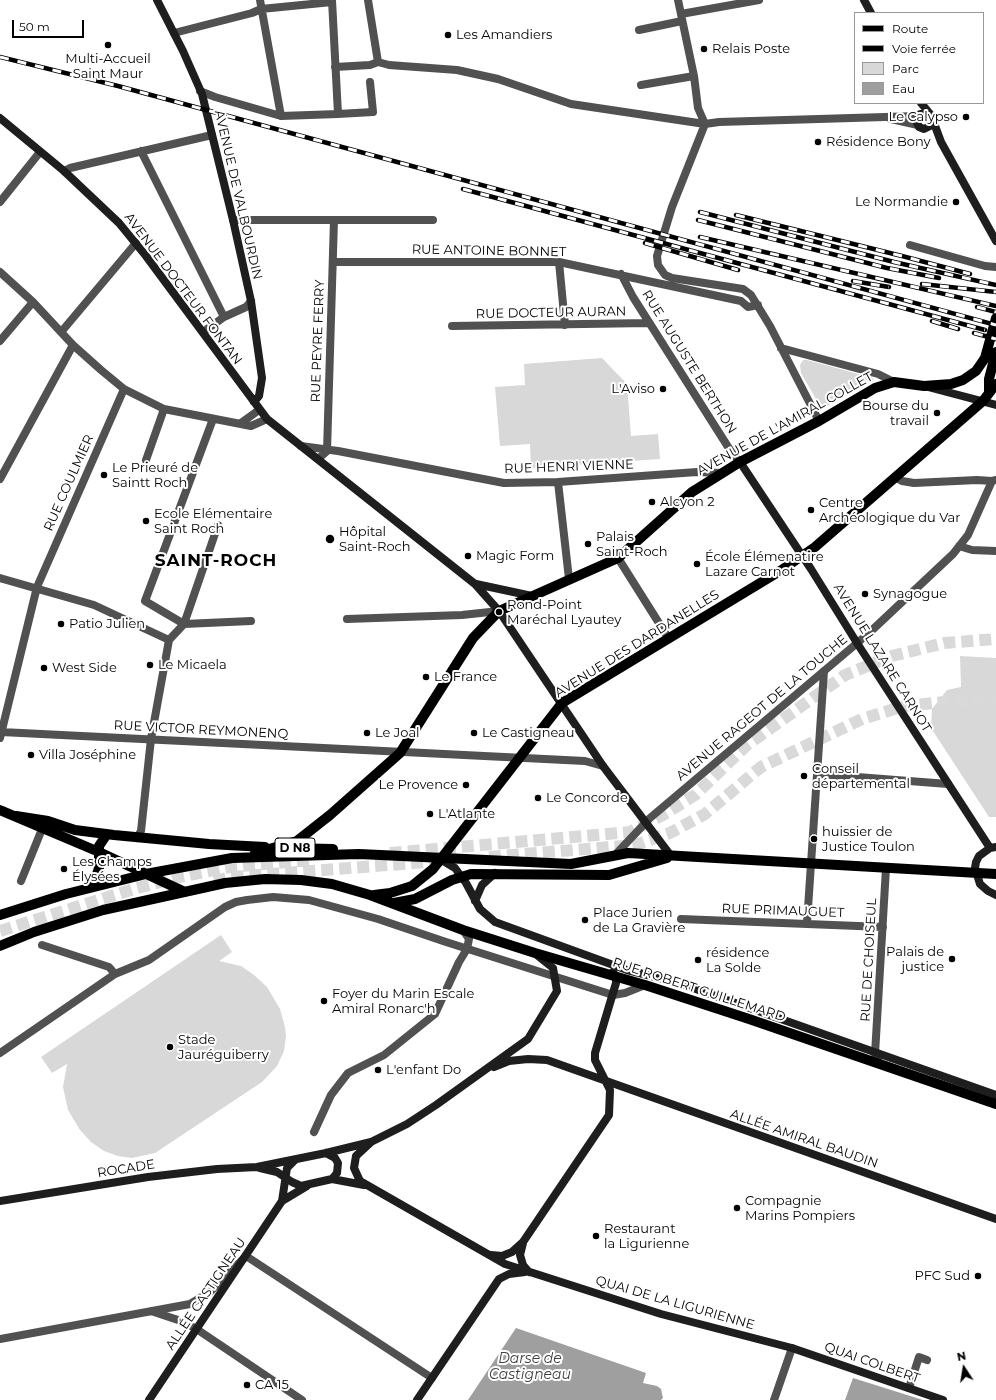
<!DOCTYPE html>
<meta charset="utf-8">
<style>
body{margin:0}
#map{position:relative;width:996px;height:1400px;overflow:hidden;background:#fff;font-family:Montserrat,sans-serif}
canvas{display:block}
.legend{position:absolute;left:854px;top:12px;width:130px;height:92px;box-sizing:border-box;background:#fff;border:1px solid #999;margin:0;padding:5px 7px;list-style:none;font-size:12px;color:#000}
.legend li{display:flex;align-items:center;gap:8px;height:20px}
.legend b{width:20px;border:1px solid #999}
.north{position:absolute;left:944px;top:1348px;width:40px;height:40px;-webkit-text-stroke:3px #fff;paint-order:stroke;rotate:348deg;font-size:11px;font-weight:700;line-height:16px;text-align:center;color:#000}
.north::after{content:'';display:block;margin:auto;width:14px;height:18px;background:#000;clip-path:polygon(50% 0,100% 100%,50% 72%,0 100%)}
.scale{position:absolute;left:12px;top:20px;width:72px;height:18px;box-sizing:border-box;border:2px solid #000;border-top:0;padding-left:5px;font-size:12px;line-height:14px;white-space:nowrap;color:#000;-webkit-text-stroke:3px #fff;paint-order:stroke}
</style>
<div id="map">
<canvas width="996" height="1400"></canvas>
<ul class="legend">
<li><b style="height:5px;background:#000"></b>Route</li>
<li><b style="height:5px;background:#000"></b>Voie ferrée</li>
<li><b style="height:11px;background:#d8d8d8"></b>Parc</li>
<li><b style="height:11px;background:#9f9f9f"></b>Eau</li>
</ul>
<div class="north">N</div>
<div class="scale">50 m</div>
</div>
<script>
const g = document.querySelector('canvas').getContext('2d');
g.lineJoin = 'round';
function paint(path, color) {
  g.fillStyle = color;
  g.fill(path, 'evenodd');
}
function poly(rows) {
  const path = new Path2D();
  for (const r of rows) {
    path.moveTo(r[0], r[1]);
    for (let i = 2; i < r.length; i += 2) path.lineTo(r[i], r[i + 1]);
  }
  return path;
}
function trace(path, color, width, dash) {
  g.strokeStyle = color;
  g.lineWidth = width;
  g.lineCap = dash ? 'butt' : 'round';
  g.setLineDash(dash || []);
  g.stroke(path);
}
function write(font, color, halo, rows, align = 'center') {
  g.font = font + ' Montserrat,sans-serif';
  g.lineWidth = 4;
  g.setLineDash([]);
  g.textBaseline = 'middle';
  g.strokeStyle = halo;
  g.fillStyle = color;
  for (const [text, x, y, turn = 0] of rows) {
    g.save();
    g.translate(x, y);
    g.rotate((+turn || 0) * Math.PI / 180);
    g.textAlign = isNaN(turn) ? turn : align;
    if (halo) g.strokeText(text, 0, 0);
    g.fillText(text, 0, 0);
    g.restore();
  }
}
const green = poly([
 [602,358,627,384,631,436,658,434,660,459,531,468,530,444,500,446,495,387,525,385,524,364],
 [803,360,807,360,862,375,864,372,871,376,874,380,827,406,820,406,801,373,800,365],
 [960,656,996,658,996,817,989,817,931,728,932,709,947,690,961,687],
 [221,935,232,952,219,961,241,966,254,975,267,987,280,1009,285,1027,286,1036,284,1051,277,1066,262,1082,155,1153,132,1158,118,1156,104,1151,91,1142,80,1130,68,1110,63,1087,67,1064,52,1073,41,1057]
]);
const water = poly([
 [516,1328,646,1373,643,1383,657,1386,661,1389,663,1398,661,1400,468,1400],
 [853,1378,923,1400,845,1400]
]);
const highwayTunnel = poly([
 [390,853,630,832,663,815,695,795,747,745,845,675,892,656,944,643,996,639],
 [489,857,635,845,670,833,705,814,761,767,862,719,904,706,955,701,996,699],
 [214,881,232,877,441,861],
 [0,931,137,888,179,877,230,867,312,860]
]);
const street = poly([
 [260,0,281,116],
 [332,0,338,114],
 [368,0,378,62],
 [678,0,694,76,698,108,705,124],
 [681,14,759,0],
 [639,30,682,21],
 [174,33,252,13,261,9,332,2],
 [378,62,389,65,457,70,498,79,571,104,705,124,719,122,918,116],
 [335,67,370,65,378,62],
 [641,85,694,76],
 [200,91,215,97,281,116,338,114,373,112,370,82],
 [891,119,918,125],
 [705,124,672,207,657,256,658,265,665,275,672,278,743,289,751,295,770,326,819,421],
 [141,151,224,317],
 [64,171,70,168,212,135],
 [0,202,40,152],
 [233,220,433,220],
 [910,245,985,266,996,267],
 [333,262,559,262,741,301,748,307,758,305],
 [559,262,565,325],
 [0,272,33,302,73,345,101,370,124,389,164,409,251,426,267,419],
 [621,274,633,297,730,450,740,462],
 [452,326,649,323],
 [62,331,136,243],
 [203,332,224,317,246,307,251,301],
 [0,341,33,302],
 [781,348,878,374,894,382],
 [241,423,259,410],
 [301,446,338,451,504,483,558,482,697,472,722,473],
 [318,459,327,451,334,220],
 [146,460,164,409],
 [895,477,902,481,914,483,977,480,992,481],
 [0,479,73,345],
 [558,482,569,579],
 [959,546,972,550,996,551],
 [618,558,669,639],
 [0,578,94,605,169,640],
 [347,619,462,615,499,611],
 [184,624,145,601,213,419],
 [184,624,251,621],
 [1,732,585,761,603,766],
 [0,738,37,587,124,389],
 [818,774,948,784],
 [137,838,141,831,151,739,169,640,184,624,218,525],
 [615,855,650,818,869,633,953,554,968,535,992,481,996,480],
 [21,881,42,829],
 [681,919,883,927],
 [807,923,824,671],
 [42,945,109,967,115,974],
 [0,1053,115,974,149,960,225,907,236,902,247,900,273,897,309,900,378,919,446,942,613,995,625,993,645,985],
 [878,1058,875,1054,886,868],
 [314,1132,331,1095,348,1073,384,1055,435,1014,459,962,467,949,469,939,463,930],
 [151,1311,178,1320,195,1328,302,1400],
 [0,1339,190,1304,210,1292,246,1256,432,1378],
 [909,1388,919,1357,927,1360],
 [774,1400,792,1348]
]);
const secondary = poly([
 [157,0,183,51,202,94,233,220,251,301,262,378,259,396,254,402],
 [864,0,871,13],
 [921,103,931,115,941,142,996,241],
 [929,114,920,114,917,123,919,127,924,129,930,126,933,122],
 [0,118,64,171,119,223,146,256,267,419,475,584,499,611,603,766,671,856],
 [928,387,996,405],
 [740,462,811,569,857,643,990,848],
 [476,584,532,596],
 [996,847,990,848,979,856,976,862,975,868,980,884,988,891,996,895],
 [440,859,455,868,466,883,480,909,495,922,627,970,676,982,996,1095],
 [475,901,482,885,495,873],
 [494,1067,509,1061,528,1059,547,1060,996,1219],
 [371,1142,356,1156,354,1168,360,1181,505,1264,661,1314,792,1348,943,1400],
 [326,1153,335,1158,338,1163,337,1173,332,1179],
 [260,1168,277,1172,292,1182,301,1186,332,1179,364,1185],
 [0,1201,148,1177,217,1169,257,1167,326,1153,371,1142,407,1124,436,1105,528,1039,557,991,553,968,538,956],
 [282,1201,307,1186],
 [523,1243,520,1255,523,1265,529,1272],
 [491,1255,502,1256,512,1252,523,1242,609,1115,610,1090,595,1060,595,1053,616,983,616,977,613,972],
 [149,1400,282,1201,287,1168,295,1160],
 [417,1400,499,1279,509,1274,525,1272]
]);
const primary = poly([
 [989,392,989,379,996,352],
 [0,810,99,852,185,892],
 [16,816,48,821,75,830,114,835,209,844,265,847],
 [285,848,333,849],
 [255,853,297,841,330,815,400,753,473,638,499,611,618,558,692,492,740,462,819,421,875,388,894,382,924,386,951,384,963,380,976,371,985,358,996,318],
 [93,887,99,868,99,846,107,834],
 [374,895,390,893,412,886,433,869,562,703,780,571,815,547,983,401,996,384],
 [394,903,415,899,452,880,471,874,609,875,667,858],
 [0,915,66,894,146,874,232,858,359,854,571,864,628,853,996,874],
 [0,946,34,932,103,910,225,883,265,879,301,880,332,884,370,895,463,930,535,953,645,985,749,1019,996,1104]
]);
const rail = poly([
 [0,57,118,86,996,325],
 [463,189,985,330],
 [700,212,894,262,996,285],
 [736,215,902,256,970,274],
 [698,220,887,268,939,278],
 [700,237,996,306],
 [645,243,738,270],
 [853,281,889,287],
 [922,284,996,292],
 [977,307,996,312],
 [932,321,958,329],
 [974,333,996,339]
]);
const markers = [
 [448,35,4,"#000"],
 [108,45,4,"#000"],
 [704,49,4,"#000"],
 [966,117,4,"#000"],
 [818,142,4,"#000"],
 [956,202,4,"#000"],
 [663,389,4,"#000"],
 [937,413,4,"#000"],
 [104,475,4,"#000"],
 [652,502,4,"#000"],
 [811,510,4,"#000"],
 [146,521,4,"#000"],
 [330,539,5,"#000"],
 [588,544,4,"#000"],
 [468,556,4,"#000"],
 [697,564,4,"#000"],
 [865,594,4,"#000"],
 [499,612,4,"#000"],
 [61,624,4,"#000"],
 [150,665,4,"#000"],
 [44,668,4,"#000"],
 [426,677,4,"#000"],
 [367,733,4,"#000"],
 [474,733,4,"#000"],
 [31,755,4,"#000"],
 [804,776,4,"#000"],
 [466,785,4,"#000"],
 [538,798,4,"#000"],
 [430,814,4,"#000"],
 [814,839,4,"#000"],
 [64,869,4,"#000"],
 [585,920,4,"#000"],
 [952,959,4,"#000"],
 [698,960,4,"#000"],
 [324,1001,4,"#000"],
 [170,1047,4,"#000"],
 [378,1070,4,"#000"],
 [737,1208,4,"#000"],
 [596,1236,4,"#000"],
 [978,1276,4,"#000"],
 [247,1385,4,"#000"]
];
const shields = [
 [295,848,40]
];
const shieldNames = [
 ["D N8",295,848]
];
const poiNames = [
 ["Les Amandiers",456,35],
 ["Relais Poste",712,49],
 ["Multi-Accueil",108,59,"center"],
 ["Saint Maur",108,74,"center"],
 ["Le Calypso",958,117,"right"],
 ["Résidence Bony",826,142],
 ["Le Normandie",948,202,"right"],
 ["L'Aviso",655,389,"right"],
 ["Bourse du",929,406,"right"],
 ["travail",929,421,"right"],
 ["Le Prieuré de",112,468],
 ["Saintt Roch",112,483],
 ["Alcyon 2",660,502],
 ["Centre",819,503],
 ["Archéologique du Var",819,518],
 ["Ecole Elémentaire",154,514],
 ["Saint Roch",154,529],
 ["Hôpital",339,532],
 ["Saint-Roch",339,547],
 ["Palais",596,537],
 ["Saint-Roch",596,552],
 ["Magic Form",476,556],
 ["École Élémenatire",705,557],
 ["Lazare Carnot",705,572],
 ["Synagogue",873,594],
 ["Rond-Point",507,605],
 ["Maréchal Lyautey",507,620],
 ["Patio Julien",69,624],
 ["Le Micaela",158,665],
 ["West Side",52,668],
 ["Le France",434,677],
 ["Le Joal",375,733],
 ["Le Castigneau",482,733],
 ["Villa Joséphine",39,755],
 ["Conseil",812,769],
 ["départemental",812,784],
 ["Le Provence",458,785,"right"],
 ["Le Concorde",546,798],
 ["L'Atlante",438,814],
 ["huissier de",822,832],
 ["Justice Toulon",822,847],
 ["Les Champs",72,862],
 ["Élysées",72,877],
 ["Place Jurien",593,913],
 ["de La Gravière",593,928],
 ["Palais de",944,952,"right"],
 ["justice",944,967,"right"],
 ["résidence",706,953],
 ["La Solde",706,968],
 ["Foyer du Marin Escale",332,994],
 ["Amiral Ronarc'h",332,1009],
 ["Stade",178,1040],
 ["Jauréguiberry",178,1055],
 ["L'enfant Do",386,1070],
 ["Compagnie",745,1201],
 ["Marins Pompiers",745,1216],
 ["Restaurant",604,1229],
 ["la Ligurienne",604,1244],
 ["PFC Sud",970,1276,"right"],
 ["CA 15",255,1385]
];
const streetNames = [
 ["AVENUE DE VALBOURDIN",238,195,77],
 ["RUE ANTOINE BONNET",489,251,1],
 ["AVENUE DOCTEUR FONTAN",183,289,53],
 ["RUE DOCTEUR AURAN",551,313,-1],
 ["RUE PEYRE FERRY",318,341,-88],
 ["RUE AUGUSTE BERTHON",689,362,58],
 ["AVENUE DE L'AMIRAL COLLET",785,424,-29],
 ["RUE HENRI VIENNE",569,467,-2],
 ["RUE COULMIER",69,483,-66],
 ["AVENUE DES DARDANELLES",637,644,-32],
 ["AVENUE LAZARE CARNOT",882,658,58],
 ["AVENUE RAGEOT DE LA TOUCHE",762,708,-40],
 ["RUE VICTOR REYMONENQ",201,730,3],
 ["RUE PRIMAUGUET",783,911,2],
 ["RUE DE CHOISEUL",869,960,-87],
 ["RUE ROBERT GUILLEMARD",699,990,18],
 ["ALLÉE AMIRAL BAUDIN",804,1139,19],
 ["ROCADE",126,1169,-9],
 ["ALLÉE CASTIGNEAU",206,1294,-56],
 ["QUAI DE LA LIGURIENNE",675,1303,16],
 ["QUAI COLBERT",872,1363,19]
];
const waterNames = [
 ["Darse de",530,1359],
 ["Castigneau",530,1375]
];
const districtNames = [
 ["SAINT-ROCH",216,561]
];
paint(green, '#d8d8d8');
paint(water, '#9f9f9f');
trace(highwayTunnel, '#d9d9d9', 12, [12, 6]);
trace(street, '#515151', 8);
trace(secondary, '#1e1e1e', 8);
trace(primary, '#000', 10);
trace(rail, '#000', 4.5);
trace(rail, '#fff', 3, [9]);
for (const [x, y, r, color] of markers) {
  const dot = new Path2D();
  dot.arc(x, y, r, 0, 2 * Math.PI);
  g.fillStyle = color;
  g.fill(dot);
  trace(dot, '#fff', 1.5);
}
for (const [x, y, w] of shields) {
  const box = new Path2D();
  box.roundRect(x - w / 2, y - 10, w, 20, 3);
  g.fillStyle = '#fff';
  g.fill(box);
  trace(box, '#000', 1);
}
write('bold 12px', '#000', null, shieldNames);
write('13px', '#000', '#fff', poiNames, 'left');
write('13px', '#000', '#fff', streetNames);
write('italic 14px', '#404040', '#fff', waterNames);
g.letterSpacing = '1px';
write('bold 17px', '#000', '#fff', districtNames);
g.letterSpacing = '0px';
</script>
